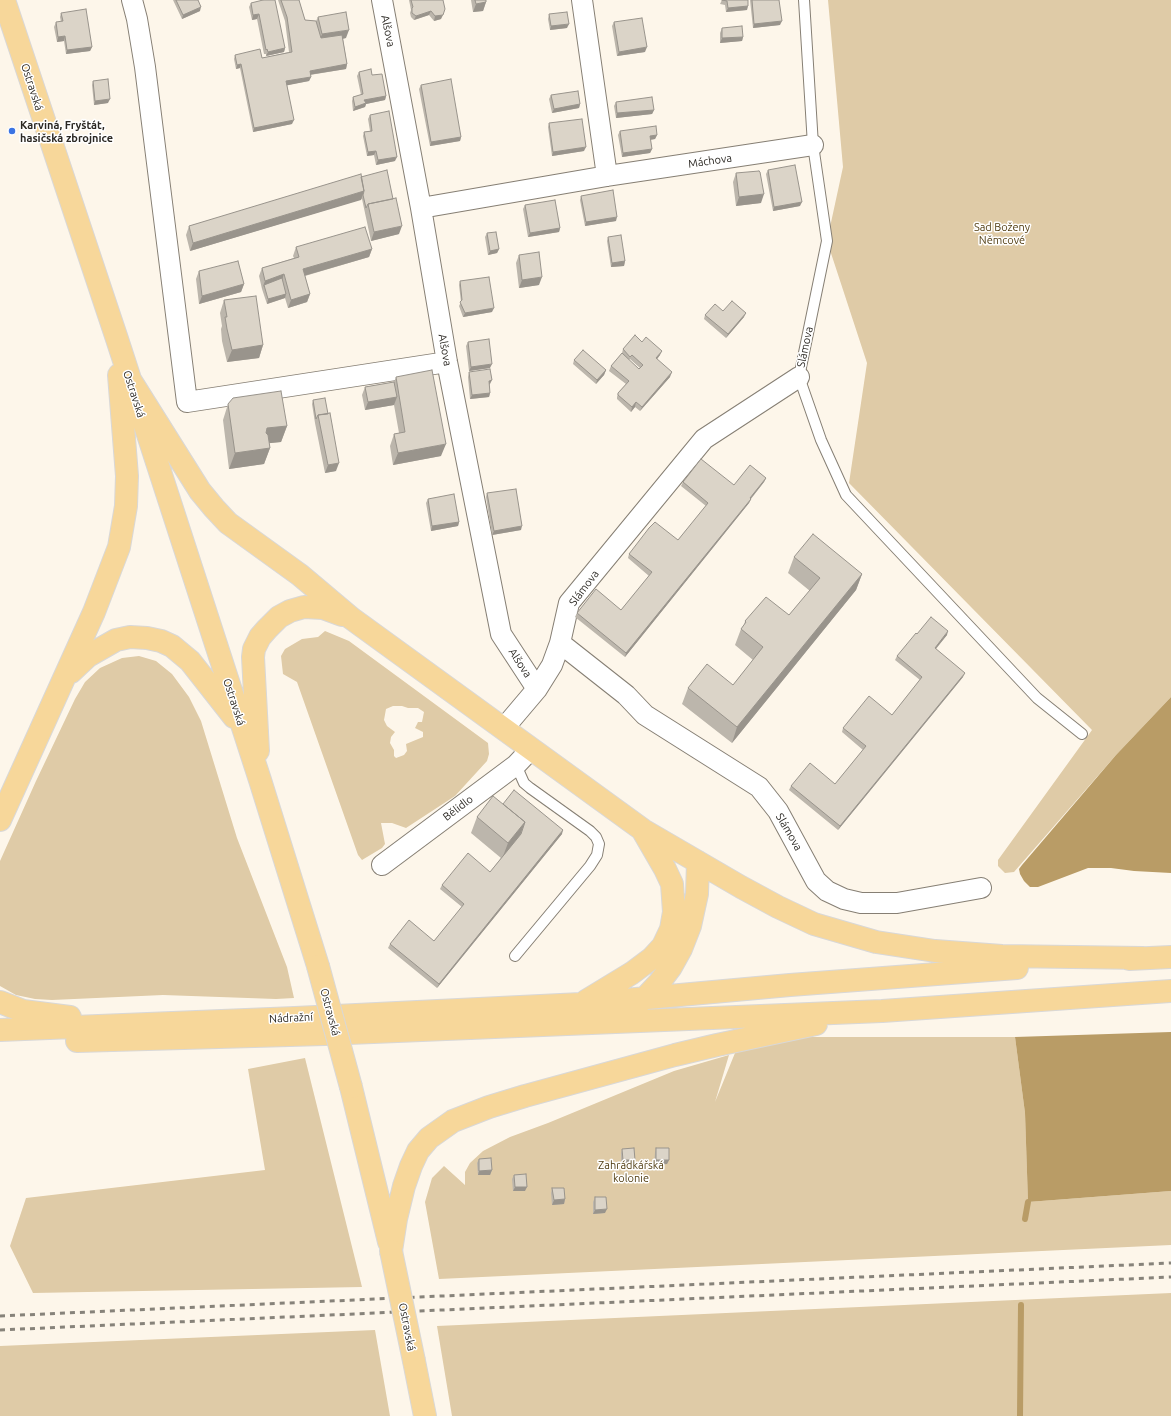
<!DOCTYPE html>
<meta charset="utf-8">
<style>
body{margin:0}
canvas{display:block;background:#fdf6ea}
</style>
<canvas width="1171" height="1416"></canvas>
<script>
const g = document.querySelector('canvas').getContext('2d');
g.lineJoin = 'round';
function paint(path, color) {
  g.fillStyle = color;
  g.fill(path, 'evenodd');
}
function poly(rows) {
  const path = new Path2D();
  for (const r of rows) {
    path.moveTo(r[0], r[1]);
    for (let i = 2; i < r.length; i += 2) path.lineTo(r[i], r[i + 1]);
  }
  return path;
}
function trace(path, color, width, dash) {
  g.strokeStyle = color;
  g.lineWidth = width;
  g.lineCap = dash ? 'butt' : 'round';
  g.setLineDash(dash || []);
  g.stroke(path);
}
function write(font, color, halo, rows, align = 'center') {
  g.font = font + ' Ubuntu,sans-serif';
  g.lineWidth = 3;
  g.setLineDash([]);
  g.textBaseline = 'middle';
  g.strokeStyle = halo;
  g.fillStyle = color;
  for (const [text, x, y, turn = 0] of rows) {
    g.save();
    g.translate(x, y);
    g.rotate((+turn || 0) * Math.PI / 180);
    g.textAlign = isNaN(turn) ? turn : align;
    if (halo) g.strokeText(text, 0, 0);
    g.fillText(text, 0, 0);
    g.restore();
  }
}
const green = poly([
 [828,0,1171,0,1171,697,1116,755,1014,872,1005,873,998,866,998,860,1092,730,849,483,867,363,827,241,843,167],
 [325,631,349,641,488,743,489,754,487,761,455,796,406,828,392,823,381,823,385,844,382,848,362,860,358,855,297,682,283,674,281,656,285,649,302,639,318,637],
 [393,706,402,706,408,708,418,708,424,712,422,722,418,722,415,728,423,732,423,737,406,744,407,751,404,755,396,758,394,756,394,750,390,743,391,737,395,732,387,726,384,720,386,709],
 [139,656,156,661,172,674,189,697,201,721,237,838,287,967,294,998,276,999,163,995,52,1000,35,999,16,995,0,986,0,861,36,781,75,699,85,682,100,668,122,658],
 [788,1037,1015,1037,1025,1113,1028,1202,1171,1191,1171,1245,439,1279,425,1202,432,1178,444,1166,465,1185,465,1172,470,1163,483,1151,510,1137,548,1123,674,1071,729,1055,715,1102,735,1053],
 [305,1058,362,1287,33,1293,10,1246,26,1198,265,1170,248,1069],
 [1171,1293,1171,1416,452,1416,437,1326],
 [375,1330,390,1416,0,1416,0,1346]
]);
const water = poly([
 [1171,697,1171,873,1134,871,1111,868,1088,868,1038,887,1030,887,1024,881,1020,874,1019,869,1022,865,1116,755],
 [1171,1032,1171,1191,1028,1202,1025,1113,1015,1037]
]);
const stream = poly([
 [1025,1219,1028,1202],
 [1020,1416,1021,1305]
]);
const service = poly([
 [804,0,813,145,827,241,799,377,821,440,846,495,1037,698,1082,734],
 [515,956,590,866,597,855,599,844,596,837,590,831,530,788,524,783,516,765]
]);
const minor = poly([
 [132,0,137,19,145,67,187,402,447,362],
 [382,0,421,208,447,362,501,634,537,689],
 [582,0,607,176],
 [421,208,607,176,813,145],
 [560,643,626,695,645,715,759,787,778,811,816,881,827,891,844,899,861,903,897,903,981,888],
 [504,728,537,689,552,665,560,643,569,603,704,439,799,377],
 [382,865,516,765,531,749]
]);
const primary = poly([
 [4,0,117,339,260,780,318,966],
 [129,378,200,491,214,508,228,523,300,575,351,618,643,830,741,887,778,907,814,924,876,942,935,951,1002,956,1143,958],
 [71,672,88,656,116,640,130,637,147,638,161,641,172,646,190,661,234,717],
 [258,751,253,657,254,649,260,637,267,629,279,617,290,611,304,607,323,608,342,615],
 [0,820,94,612,119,547,126,506,127,476,119,375],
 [1129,959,1171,957],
 [586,1001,632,973,652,958,663,946,671,929,674,912,672,884,665,869,643,831],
 [0,1002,23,1011,70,1017],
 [638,1002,644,999,659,983,671,967,681,949,690,926,697,894,698,862],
 [0,1030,295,1018,581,1004,790,985,1017,968],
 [77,1041,325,1034,882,1011,1171,991],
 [351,1087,389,1242],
 [391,1251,396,1219,404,1186,411,1166,418,1151,429,1138,453,1121,489,1107,525,1096,675,1055,717,1045,816,1024],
 [414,1361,425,1416]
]);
const rail = poly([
 [0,1316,1171,1263],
 [0,1330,1171,1277]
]);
const primaryBridge = poly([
 [318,966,351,1087],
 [391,1251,414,1361]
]);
const wall = poly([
 [173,0,198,0,200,11,182,19],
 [278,0,299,0,305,20,316,21,318,17,346,38,343,39,347,64,346,69,310,75,311,77,309,81,287,85,292,124,253,132,240,68,236,69,234,59,235,55,262,58,289,52,285,21],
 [409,0,443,0,441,19,434,21,429,15,414,20,411,17,410,13,411,10],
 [471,0,486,0,486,2,483,11,473,12],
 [722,0,748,0,747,10,726,12,725,5,720,4],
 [750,0,779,0,780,25,753,28],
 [251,3,285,48,284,52,266,56,266,54,264,54,257,19,252,20,249,7],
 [61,13,92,47,90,51,66,54,64,41,57,42,54,27,56,22,61,22,60,17],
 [549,14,567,28,550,30,548,19],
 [614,22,645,52,617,56,612,26],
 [722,28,743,37,742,41,720,43,720,33],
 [359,72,372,75,386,96,385,100,366,104,365,107,353,111,352,101,353,97,361,95,357,76],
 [93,81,108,103,94,105,92,85],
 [421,85,461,137,460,141,430,146,419,89],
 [551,95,580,104,579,108,552,113,549,99],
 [616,102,654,110,652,114,616,118,614,106],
 [370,115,395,161,376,165,374,155,367,156,363,136,364,132,370,131,368,119],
 [549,123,584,151,552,156,548,127],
 [620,131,657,135,655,139,650,140,652,149,650,153,622,157,618,135],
 [768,170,800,206,773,211,766,174],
 [736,173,761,203,736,206,733,182],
 [361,177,399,234,371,241,362,199,190,251,186,235,189,226],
 [581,196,616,221,585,226,580,200],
 [525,205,560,228,559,232,528,237,523,209],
 [487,233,499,249,497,253,488,255,485,237],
 [608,237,625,261,624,266,611,267,607,241],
 [296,247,372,249,369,257,305,276,310,294,307,302,288,308,285,298,267,304,262,289,259,276,262,268,294,258,293,256],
 [519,255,539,285,519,288,516,263],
 [199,271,244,284,241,292,199,304,196,279],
 [460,281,492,312,463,317,459,306,461,302,459,285],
 [224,300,263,345,259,358,227,362,222,341,221,329,222,326,220,313],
 [723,311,744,317,726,338,704,319,705,315],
 [468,342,490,368,469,371,466,346],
 [642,342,660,355,657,359,670,377,640,411,635,407,631,412,617,399,617,397,618,393,626,384,609,371,611,366,622,353,623,349],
 [630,359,640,368,639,369,629,360],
 [574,360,606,370,604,375,596,384,573,364],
 [469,372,490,384,489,385,490,393,489,397,470,399,468,377],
 [396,377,441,456,393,465,390,446,394,434,399,433,394,405,365,410,362,395,365,387,394,382],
 [313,400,328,414,336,471,325,473,315,423,312,404],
 [228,404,287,426,281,442,269,443,270,448,264,464,229,469,223,420],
 [766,478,764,482,751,499,749,503,625,657,575,617,577,613,621,610,649,576,628,558,629,554,678,540,706,506,681,486,683,482,734,485],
 [487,493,521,530,492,535,486,497],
 [428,499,459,522,458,526,431,531,426,503],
 [794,557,862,574,856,590,732,743,682,704,688,688,733,685,753,660,735,645,741,629,744,625,745,621,789,615,810,591,788,573],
 [917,634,947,635,936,649,963,677,838,830,789,790,791,786,835,784,863,750,842,732,843,728,892,715,920,680,895,660,897,656],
 [503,804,562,834,437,988,388,948,390,944,434,941,462,907,440,889,442,885,490,872,501,858,471,833,477,817],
 [656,1148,669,1160,667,1164,654,1165,655,1152],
 [622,1149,633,1164,621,1164,621,1153],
 [479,1159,492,1170,490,1175,478,1175,477,1163],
 [514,1175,525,1191,513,1191,512,1179],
 [552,1188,565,1199,564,1204,552,1205,551,1193],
 [595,1197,605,1213,593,1214,593,1202]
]);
const shadedWall = poly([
 [486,2,483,11,473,12,476,4],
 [748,6,747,10,726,12,728,8],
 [201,7,200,11,182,19,183,15],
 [431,11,429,15,414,20,416,16],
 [259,14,257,19,252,20,253,15],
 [443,15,441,19,434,21,435,16],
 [782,21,780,25,753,28,754,24],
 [569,24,567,28,550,30,551,26],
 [349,30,346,38,319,42,322,34],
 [65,36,64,41,57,42,58,37],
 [743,37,742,41,720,43,722,38],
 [92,47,90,51,66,54,67,50],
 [647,47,645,52,617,56,619,52],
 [285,48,284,52,266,56,268,52],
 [241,64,240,68,236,69,237,65],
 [347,64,346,69,308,75,310,71],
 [311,77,309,81,284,86,286,81],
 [386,96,385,100,366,104,365,107,353,111,355,107,364,100],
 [110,99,108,103,94,105,95,101],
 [580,104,579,108,552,113,554,109],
 [654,110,652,114,616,118,617,113],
 [294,120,292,124,253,132,254,128],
 [657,135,655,139,648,140,650,136],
 [461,137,460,141,430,146,431,142],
 [586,147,584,151,552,156,553,152],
 [652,149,650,153,622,157,623,153],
 [376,151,374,155,367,156,368,152],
 [397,157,395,161,376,165,378,160],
 [364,191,361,200,190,251,193,243],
 [764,194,761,203,736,206,739,197],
 [802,202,800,206,773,211,774,207],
 [617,217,616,221,585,226,586,222],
 [402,226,399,234,371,241,374,232],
 [560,228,559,232,528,237,530,233],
 [372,249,369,257,300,277,303,269],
 [499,249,497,253,488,255,490,251],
 [625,261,624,266,611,267,612,263],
 [284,274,281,283,264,285,262,289,265,281],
 [542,277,539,285,519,288,522,280],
 [244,284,241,292,199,304,202,296],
 [286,294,285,298,267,304,268,299],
 [310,294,307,302,288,308,291,300],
 [494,308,492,312,463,317,465,313],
 [746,313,744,317,726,338,728,334],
 [263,345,259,358,227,362,232,350],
 [662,351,660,355,654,363,656,358],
 [492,364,490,368,469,371,471,367],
 [606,370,604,375,596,384,597,380],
 [672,372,670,377,640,411,642,407],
 [492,380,490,384,487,385,489,381],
 [490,393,489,397,470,399,472,395],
 [397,397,394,405,365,410,368,402],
 [636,402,635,407,631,412,632,407],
 [287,426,281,442,261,444,267,428],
 [446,444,441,456,393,465,398,453],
 [270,448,264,464,229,469,235,453],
 [339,463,336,471,325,473,328,465],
 [766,478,764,482,748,502,750,498],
 [751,499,749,503,625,657,626,653],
 [459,522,458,526,431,531,432,526],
 [522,526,521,530,492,535,494,531],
 [862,574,856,590,732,743,737,727],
 [948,631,947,635,933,652,935,648],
 [965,673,963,677,838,830,840,826],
 [525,822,519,838,502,859,508,843],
 [563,830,562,834,437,988,439,984],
 [623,1160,635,1160,633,1164,621,1164],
 [656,1160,669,1160,667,1164,654,1165],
 [492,1170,490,1175,478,1175,479,1171],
 [515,1187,527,1187,525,1191,513,1191],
 [565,1199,564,1204,552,1205,554,1200],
 [607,1209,605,1213,593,1214,595,1210]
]);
const building = poly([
 [176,0,198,0,201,7,183,15,176,0],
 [263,0,275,0,285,48,268,52,267,49,266,50,259,14,253,15,251,3,263,0],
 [281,0,299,0,305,20,316,21,321,38,342,35,347,64,310,71,311,77,286,81,294,120,254,128,241,64,237,65,235,55,260,49,262,58,292,52,287,17,281,0],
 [411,0,443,0,445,9,443,15,435,16,431,11,416,16,412,13,412,8,413,7,411,0],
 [475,0,486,0,486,2,476,4,475,0],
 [722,0,748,0,748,6,728,8,727,1,722,0],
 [752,0,779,0,782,21,754,24,752,0],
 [86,9,92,47,67,50,65,36,58,37,56,22,63,21,61,13,86,9],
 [346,12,349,30,322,34,318,17,346,12],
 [567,12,569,24,551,26,549,14,567,12],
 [642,18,647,47,619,52,614,22,642,18],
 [742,26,743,37,722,38,722,28,742,26],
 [371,69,372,75,382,74,386,96,364,100,366,103,355,107,353,97,363,94,359,72,371,69],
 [108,79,110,99,95,101,93,81,108,79],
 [451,79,461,137,431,142,421,85,451,79],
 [578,91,580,104,554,109,551,95,578,91],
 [652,97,654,110,617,113,616,102,652,97],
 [389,111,397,157,378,160,376,151,368,152,364,132,372,131,370,115,389,111],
 [582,119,586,147,553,152,549,123,582,119],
 [656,126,657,135,650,136,652,149,623,153,620,131,656,126],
 [795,165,802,202,774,207,768,170,795,165],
 [387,170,393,199,368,204,366,208,363,195,364,191,361,177,387,170],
 [759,171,760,172,764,194,739,197,736,173,759,171],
 [361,174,364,191,193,243,189,226,361,174],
 [613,190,617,217,586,222,581,196,613,190],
 [396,198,402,226,374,232,368,204,396,198],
 [555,200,560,228,530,233,525,205,555,200],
 [365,227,372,249,303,269,310,294,291,300,284,274,265,281,262,268,299,257,296,247,365,227],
 [496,232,499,249,490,251,487,233,496,232],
 [621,235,625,261,612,263,608,237,621,235],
 [539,252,542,277,522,280,519,255,539,252],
 [238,261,244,284,202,296,199,271,238,261],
 [489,277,494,308,465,313,460,302,462,300,460,281,489,277],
 [282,278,286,294,268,299,264,285,282,278],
 [256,296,263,345,232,350,227,329,225,317,227,317,224,300,256,296],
 [732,301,746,313,728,334,705,315,715,304,723,311,732,301],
 [635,335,642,342,646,337,662,351,656,358,672,372,642,407,636,402,632,407,618,395,618,393,629,381,611,366,622,353,639,369,643,365,632,355,630,357,623,349,635,335],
 [489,339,492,364,471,367,468,342,489,339],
 [583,350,606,370,597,380,574,360,583,350],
 [490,369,492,380,489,381,490,393,472,395,469,372,490,369],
 [432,370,446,444,398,453,394,434,405,432,396,377,432,370],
 [394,382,397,397,368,402,365,387,394,382],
 [281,391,287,426,267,428,266,433,268,435,270,448,235,453,228,404,233,398,281,391],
 [325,398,328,414,318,415,316,419,313,400,325,398],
 [330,413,339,463,328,465,318,415,330,413],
 [701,459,734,485,750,465,766,478,750,498,751,499,626,653,577,613,596,589,621,610,652,572,629,554,649,528,655,522,678,540,708,503,683,482,701,459],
 [516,489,522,526,494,531,487,493,516,489],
 [454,494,459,522,432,526,428,499,454,494],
 [813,534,862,574,737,727,688,688,707,664,733,685,763,647,741,629,746,622,745,621,766,597,789,615,820,578,794,557,813,534],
 [931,617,948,631,935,648,965,673,840,826,791,786,810,763,835,784,866,746,843,728,869,696,892,715,922,677,897,656,916,633,917,634,931,617],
 [514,790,563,830,439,984,390,944,409,920,434,941,464,904,442,885,468,853,490,872,521,834,525,822,503,804,514,790],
 [493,796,525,822,508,843,477,817,493,796],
 [634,1148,635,1160,623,1160,622,1149,634,1148],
 [656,1148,669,1148,669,1160,656,1160,656,1148],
 [491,1158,492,1170,479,1171,479,1159,491,1158],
 [526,1174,527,1187,515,1187,514,1175,526,1174],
 [552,1188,564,1188,565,1199,554,1200,552,1188],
 [595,1197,606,1197,607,1209,595,1210,595,1197]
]);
const markers = [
 [12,131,4,"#3b74e3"]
];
const streetNames = [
 ["Alšova",388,31,79],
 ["Ostravská",32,87,72],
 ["Máchova",710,161,-8],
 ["Slámova",805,347,-78],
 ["Alšova",445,350,80],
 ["Ostravská",134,394,72],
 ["Slámova",584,588,-53],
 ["Alšova",520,663,57],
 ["Ostravská",234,702,72],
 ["Bělidlo",458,808,-37],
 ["Slámova",789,832,60],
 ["Ostravská",330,1012,75],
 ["Nádražní",291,1018,-3],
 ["Ostravská",407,1327,79]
];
const poiNames = [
 ["Karviná, Fryštát,",20,125],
 ["hasičská zbrojnice",20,138]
];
const parkNames = [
 ["Sad Boženy",1002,227],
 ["Němcové",1002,240],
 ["Zahrádkářská",631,1165],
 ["kolonie",631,1178]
];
paint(green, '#dfcba7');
paint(water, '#b99c66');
trace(stream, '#b99c66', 6);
trace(service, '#867f74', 12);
trace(minor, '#867f74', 22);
trace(primary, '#d9d8d7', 24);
trace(service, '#fff', 10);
trace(minor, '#fff', 20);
trace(primary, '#f7d79a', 22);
trace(rail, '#87837a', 3, [5, 5]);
trace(primaryBridge, '#d9d8d7', 24, []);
trace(primaryBridge, '#f7d79a', 22);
paint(wall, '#bcb6ac');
paint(shadedWall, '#99948c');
paint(building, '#dbd4c8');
trace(building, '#99948c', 1);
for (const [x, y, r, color] of markers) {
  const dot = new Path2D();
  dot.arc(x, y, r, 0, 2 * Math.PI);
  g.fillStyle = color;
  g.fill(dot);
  trace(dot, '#fff', 1.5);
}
write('11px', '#2b2823', '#fff', streetNames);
write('bold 11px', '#2b2823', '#fff', poiNames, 'left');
write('11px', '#503c10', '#fff', parkNames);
</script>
